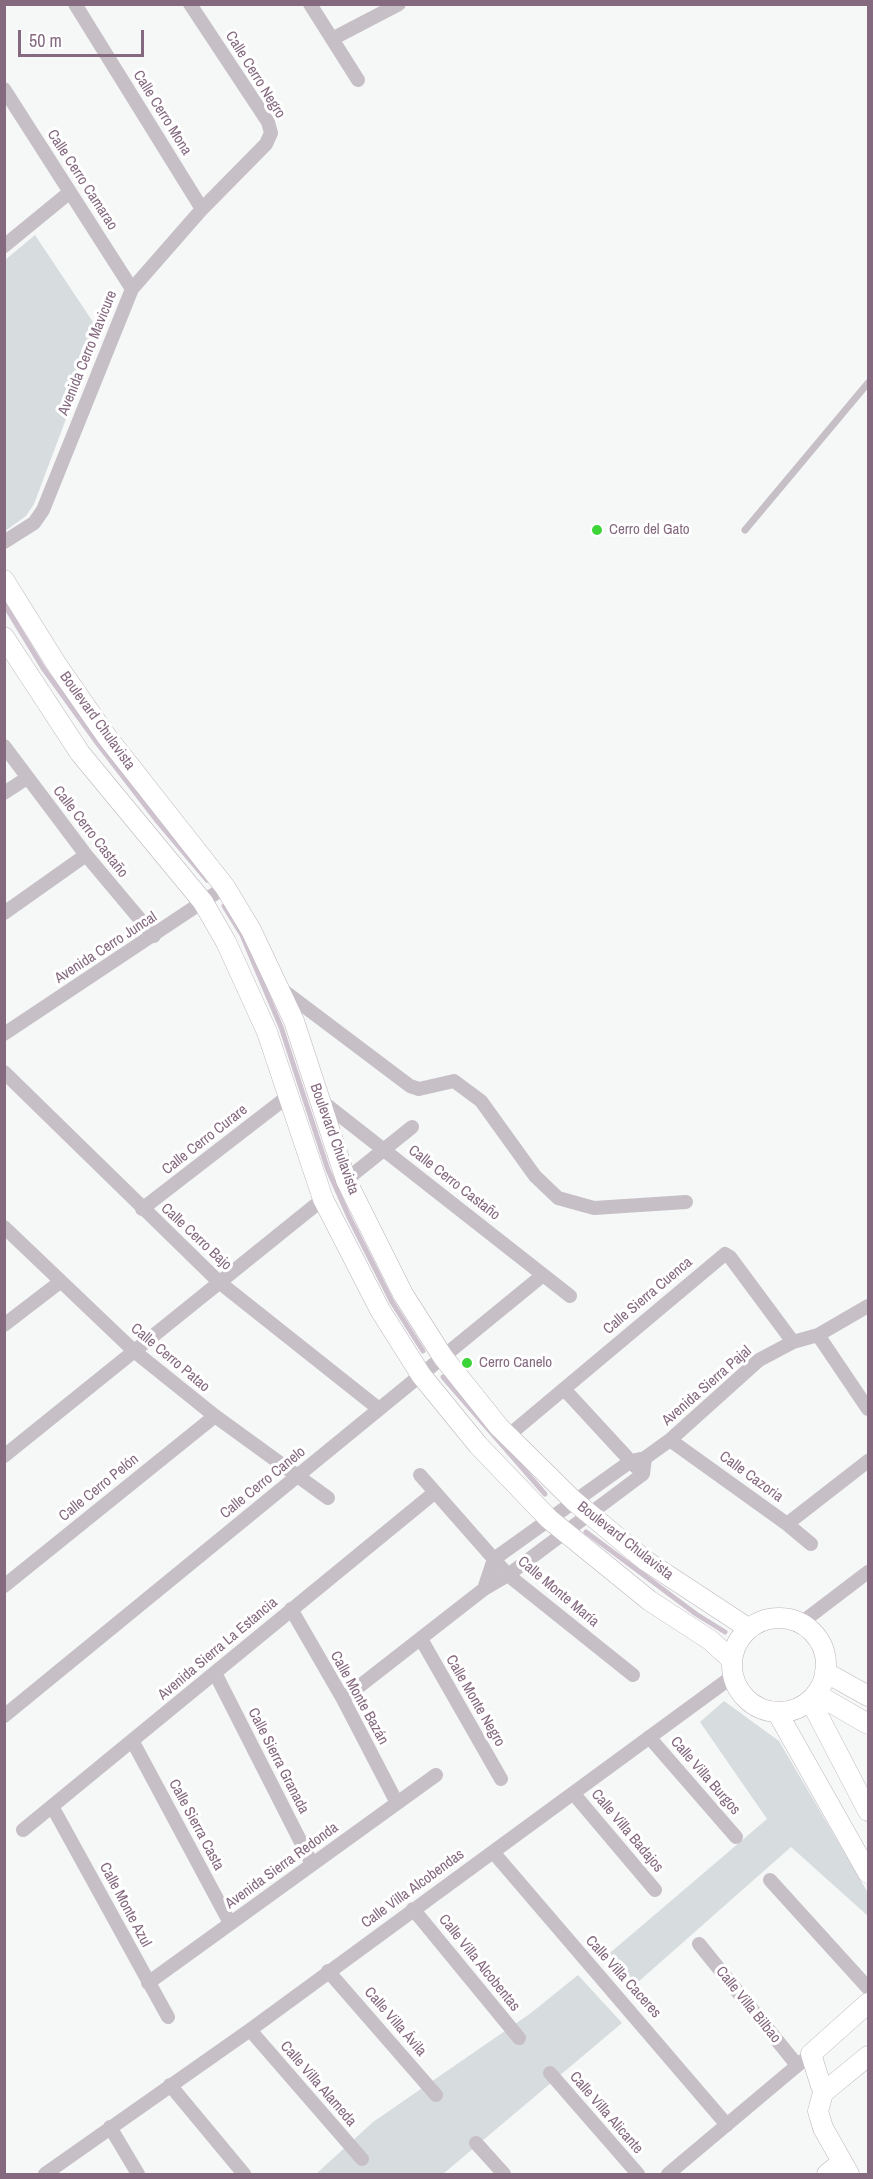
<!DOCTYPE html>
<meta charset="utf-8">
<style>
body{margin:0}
#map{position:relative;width:873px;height:2179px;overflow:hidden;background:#f5f8f7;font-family:"Archivo Narrow",sans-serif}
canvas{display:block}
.frame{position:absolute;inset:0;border:6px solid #84697f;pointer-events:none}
.scale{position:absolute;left:18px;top:30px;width:126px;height:27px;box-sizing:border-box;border:3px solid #84697f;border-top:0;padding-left:8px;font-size:18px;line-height:21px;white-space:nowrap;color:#84697f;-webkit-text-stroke:4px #fff;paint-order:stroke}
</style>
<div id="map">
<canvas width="873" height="2179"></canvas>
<div class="frame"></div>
<div class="scale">50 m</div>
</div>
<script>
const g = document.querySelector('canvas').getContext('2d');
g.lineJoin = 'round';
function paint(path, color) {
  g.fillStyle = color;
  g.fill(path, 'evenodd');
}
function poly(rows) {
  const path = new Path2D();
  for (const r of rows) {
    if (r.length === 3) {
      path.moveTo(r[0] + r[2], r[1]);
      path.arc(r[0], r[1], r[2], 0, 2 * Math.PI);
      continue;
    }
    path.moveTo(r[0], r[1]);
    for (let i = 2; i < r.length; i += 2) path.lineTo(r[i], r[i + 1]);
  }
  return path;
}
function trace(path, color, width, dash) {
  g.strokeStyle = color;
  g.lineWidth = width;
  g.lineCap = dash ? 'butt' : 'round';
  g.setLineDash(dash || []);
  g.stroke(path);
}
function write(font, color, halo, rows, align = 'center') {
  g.font = font + ' "Archivo Narrow",sans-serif';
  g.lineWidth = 6;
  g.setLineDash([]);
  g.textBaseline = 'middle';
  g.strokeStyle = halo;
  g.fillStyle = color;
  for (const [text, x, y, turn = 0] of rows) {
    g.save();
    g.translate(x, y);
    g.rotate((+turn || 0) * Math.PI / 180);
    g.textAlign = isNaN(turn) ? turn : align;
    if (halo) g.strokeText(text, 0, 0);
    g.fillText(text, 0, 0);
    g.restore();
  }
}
const green = poly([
 [35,235,99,331,34,504,26,516,5,531,5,260],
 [724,1701,779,1741,868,1893,868,1916,791,1847,629,1990,604,1958,767,1819,700,1722],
 [578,1975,622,2023,443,2174,316,2174,373,2122,531,2013]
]);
const stream = poly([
 [4,604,43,668,98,744,158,822,207,880],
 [224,906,242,935,281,1027,328,1170,349,1217,392,1302,423,1351],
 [443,1377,545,1494],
 [586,1532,696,1614,725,1632]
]);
const lane = poly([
 [745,530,868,383]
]);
const street = poly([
 [75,4,202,209],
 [310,4,358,80],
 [332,39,399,4],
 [4,89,132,289],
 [4,246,70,192],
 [4,542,34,523,43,510,132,289,202,209,266,144,271,133,268,122,190,4],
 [4,746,86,855,154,936],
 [4,793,27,778],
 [4,913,86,855],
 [280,988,410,1086,419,1089,454,1081,481,1101,535,1176,558,1198,594,1208,686,1202],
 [4,1034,225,887],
 [4,1072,219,1282,379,1409],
 [319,1099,570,1296],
 [346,1180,412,1127],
 [142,1209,287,1097],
 [4,1227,134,1351,215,1416,328,1498],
 [4,1325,60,1282],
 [818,1335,868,1409],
 [564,1389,636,1467],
 [509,1435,725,1254,730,1257,793,1342],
 [670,1440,787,1524,811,1544],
 [4,1456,323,1199],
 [420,1475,508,1575,633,1675],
 [787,1524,868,1461],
 [4,1586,215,1416],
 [484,1589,494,1559,631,1461,645,1458,670,1440,759,1360,793,1342,818,1335,868,1306],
 [291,1609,343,1699,397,1803],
 [801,1623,868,1572],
 [421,1639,501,1779],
 [215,1673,312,1864],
 [343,1699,484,1589,508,1575,643,1474,645,1458],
 [4,1716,543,1275],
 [649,1737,736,1837],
 [133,1742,230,1923],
 [573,1793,655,1890],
 [53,1808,168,2017],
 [23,1830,434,1493],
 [493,1852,727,2125],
 [770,1880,868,1988],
 [413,1909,519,2038],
 [699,1944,797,2065],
 [328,1971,436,2095],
 [148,1983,436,1775],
 [250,2030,362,2159],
 [550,2073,638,2174],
 [170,2085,244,2174],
 [110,2127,138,2174],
 [476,2143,504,2174],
 [45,2174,250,2030,733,1676],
 [668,2174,811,2054]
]);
const secondary = poly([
 [4,580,57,665,107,737,225,887,251,930,294,1021,346,1180,403,1294,443,1357,499,1427,574,1501,646,1561,748,1628],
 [4,637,80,753,203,902,226,942,267,1032,323,1199,380,1310,421,1375,478,1445,549,1519,650,1601,710,1640,731,1659],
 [779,1665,47],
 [825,1672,868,1696],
 [816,1694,868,1724],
 [810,1700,868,1811],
 [777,1712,868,1873],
 [821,2086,811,2054,868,2003],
 [827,2174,841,2163],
 [849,2174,823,2128,818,2111,823,2093,868,2056]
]);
const markers = [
 [597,530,6,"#3bd538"],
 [467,1363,6,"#3bd538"]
];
const streetNames = [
 ["Calle Cerro Negro",255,75,58],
 ["Calle Cerro Mona",162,113,58],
 ["Calle Cerro Camarao",82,180,57],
 ["Avenida Cerro Mavicure",88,353,-68],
 ["Boulevard Chulavista",97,721,54],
 ["Calle Cerro Castaño",90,832,52],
 ["Avenida Cerro Juncal",106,948,-33],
 ["Boulevard Chulavista",334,1139,70],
 ["Calle Cerro Curare",205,1140,-38],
 ["Calle Cerro Castaño",454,1183,38],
 ["Calle Cerro Bajo",196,1237,43],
 ["Calle Sierra Cuenca",648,1296,-40],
 ["Calle Cerro Patao",170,1358,40],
 ["Avenida Sierra Pajal",707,1386,-41],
 ["Calle Cazoria",751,1477,36],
 ["Calle Cerro Canelo",263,1483,-39],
 ["Calle Cerro Pelón",99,1488,-39],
 ["Boulevard Chulavista",625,1541,38],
 ["Calle Monte María",558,1592,40],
 ["Avenida Sierra La Estancia",218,1649,-40],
 ["Calle Monte Bazán",359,1698,61],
 ["Calle Monte Negro",475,1701,60],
 ["Calle Sierra Granada",278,1761,63],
 ["Calle Villa Burgos",705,1776,49],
 ["Calle Sierra Casta",196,1825,62],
 ["Calle Villa Badajos",627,1831,50],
 ["Avenida Sierra Redonda",282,1866,-36],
 ["Calle Villa Alcobendas",413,1889,-36],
 ["Calle Monte Azul",125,1905,62],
 ["Calle Villa Alcobentas",479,1963,51],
 ["Calle Villa Caceres",623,1977,48],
 ["Calle Villa Bilbao",748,2005,51],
 ["Calle Villa Ávila",395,2022,49],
 ["Calle Villa Alameda",318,2084,49],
 ["Calle Villa Alicante",606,2113,49]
];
const poiNames = [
 ["Cerro del Gato",609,530],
 ["Cerro Canelo",479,1363]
];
paint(green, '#d7dcde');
trace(stream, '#cec2ce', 5);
trace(secondary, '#bdb4bc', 21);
trace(lane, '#c7bfc6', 7);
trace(street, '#c7bfc6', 14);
trace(secondary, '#fff', 20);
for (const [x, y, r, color] of markers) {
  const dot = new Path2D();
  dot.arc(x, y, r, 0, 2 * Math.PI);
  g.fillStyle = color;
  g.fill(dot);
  trace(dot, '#fff', 2);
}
write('15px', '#84697f', '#fff', streetNames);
write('15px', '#84697f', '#fff', poiNames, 'left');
</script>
